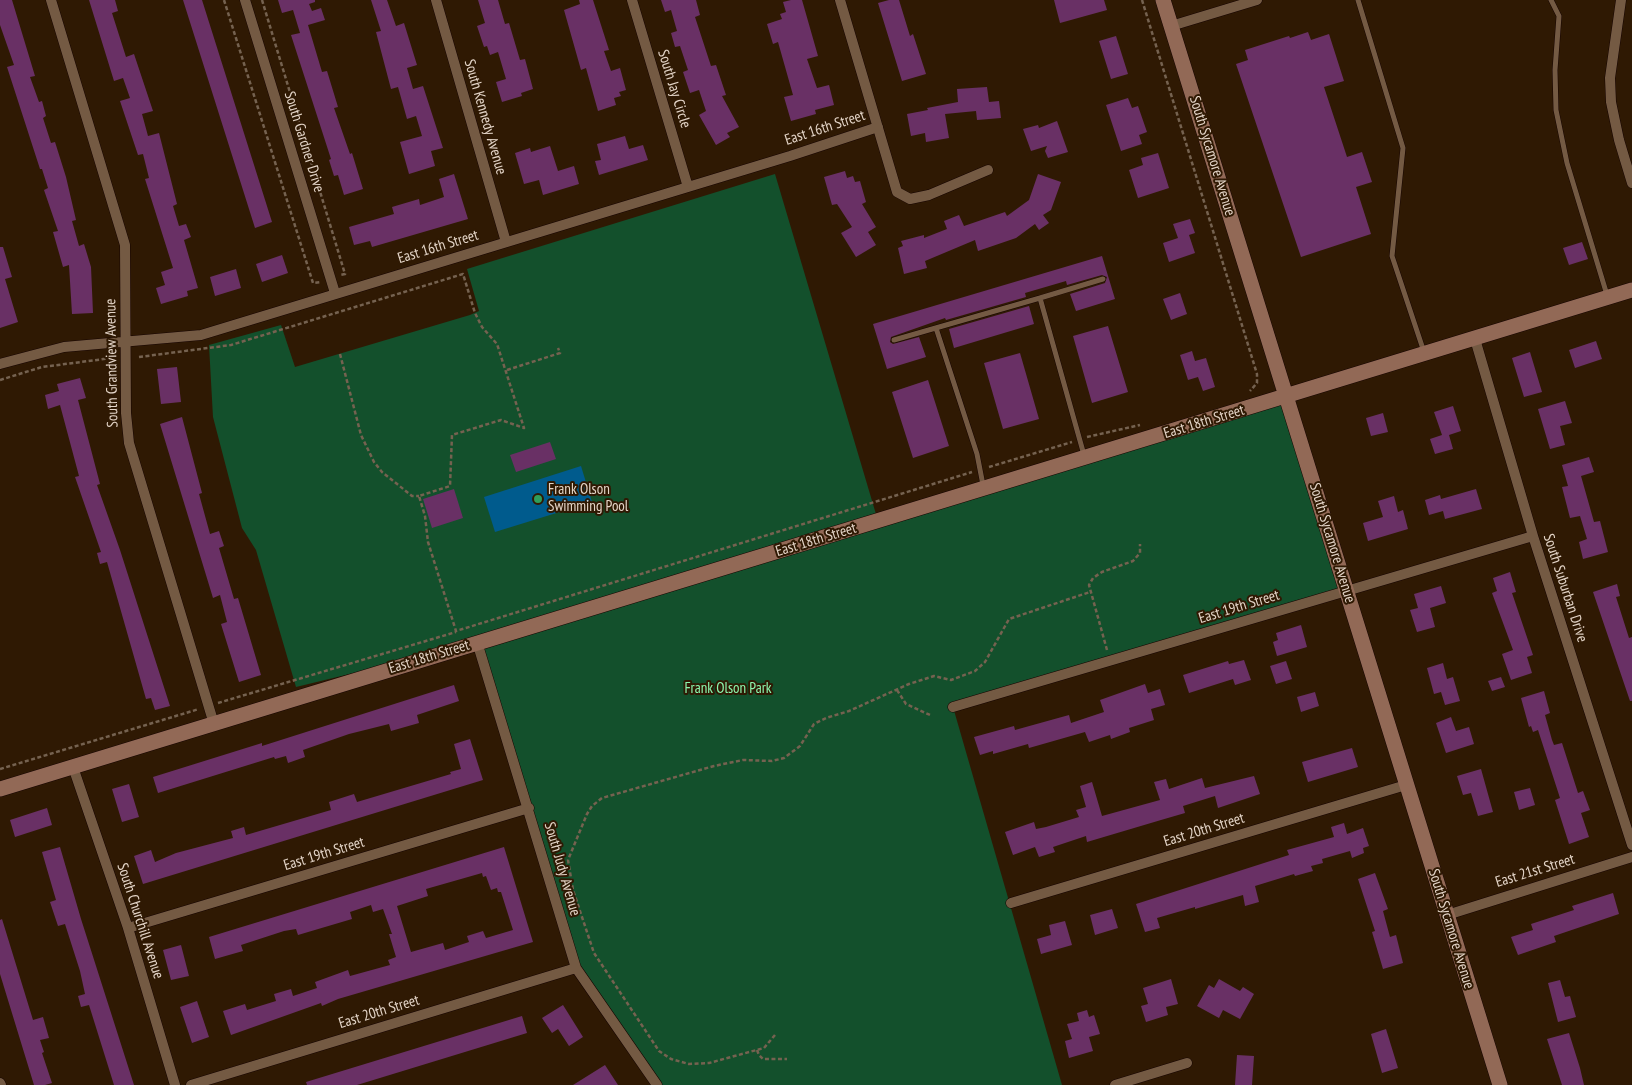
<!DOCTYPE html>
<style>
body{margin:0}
canvas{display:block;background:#2f1903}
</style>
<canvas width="1632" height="1085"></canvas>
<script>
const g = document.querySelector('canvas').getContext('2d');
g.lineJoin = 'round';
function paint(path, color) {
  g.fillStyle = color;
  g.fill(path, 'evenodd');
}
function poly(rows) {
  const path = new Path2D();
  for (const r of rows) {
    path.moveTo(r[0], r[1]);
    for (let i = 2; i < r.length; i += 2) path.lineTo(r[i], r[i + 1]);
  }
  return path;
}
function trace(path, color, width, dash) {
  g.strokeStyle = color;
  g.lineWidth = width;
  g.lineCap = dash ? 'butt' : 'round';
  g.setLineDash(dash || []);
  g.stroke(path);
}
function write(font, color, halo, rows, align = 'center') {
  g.font = font + ' "PT Sans Narrow",sans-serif';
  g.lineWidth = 4;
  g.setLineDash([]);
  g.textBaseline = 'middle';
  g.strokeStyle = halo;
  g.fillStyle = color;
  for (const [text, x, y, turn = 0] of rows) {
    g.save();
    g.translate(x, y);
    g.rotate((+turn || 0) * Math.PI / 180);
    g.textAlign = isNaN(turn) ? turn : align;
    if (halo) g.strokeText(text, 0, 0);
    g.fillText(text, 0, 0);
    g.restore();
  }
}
const green = poly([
 [775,174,878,521,1287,397,1346,590,953,707,1062,1085,657,1085,576,968,477,643,296,687,256,550,242,528,213,417,209,345,281,325,295,367,470,315,479,311,467,269]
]);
const water = poly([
 [581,466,592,502,495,532,484,497]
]);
const building = poly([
 [0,0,12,0,35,76,30,77,39,102,42,101,46,116,43,118,51,143,55,142,66,177,76,220,72,221,79,246,84,244,91,267,93,313,72,314,69,265,63,267,53,232,58,231,44,190,48,188,42,169,40,169,7,67,14,65,0,25],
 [89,0,115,0,118,11,112,13,126,57,134,54,153,111,142,114,148,136,159,133,177,204,173,206,179,226,186,224,191,237,184,240,198,288,187,291,188,296,161,304,156,288,165,285,161,272,173,268,145,179,149,178,143,154,138,155,120,101,130,98,123,78,114,81],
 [183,0,202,0,272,222,255,228],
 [278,0,315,0,315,2,309,4,312,11,321,8,325,20,308,25,322,72,327,71,338,107,334,108,350,154,352,153,363,189,344,195,338,175,334,176,329,160,331,159,291,35,300,33,293,10,282,13],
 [371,0,387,0,396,26,404,23,417,65,407,68,413,89,423,86,443,148,431,151,435,166,409,174,400,142,422,136,416,116,407,119,398,87,391,89,376,32,381,31],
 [478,0,498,0,505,24,509,23,520,60,525,59,533,89,521,93,522,96,502,102,496,82,506,79,498,52,490,55,487,46,484,47,477,26,485,23],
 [579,0,593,0,609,50,604,51,611,71,620,68,626,90,619,92,621,96,614,98,616,105,598,111,586,68,581,70,564,10,580,4],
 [661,0,696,0,700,15,695,17,711,66,716,65,726,95,722,96,739,127,727,133,730,137,716,145,699,115,706,111,699,90,690,93,683,72,688,70,680,46,675,47,671,33,677,31,671,10,665,12],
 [791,0,802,0,818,56,807,59,817,88,829,85,834,105,815,110,816,114,791,121,784,97,793,95,778,42,773,44,767,24,782,19,780,14,786,12,783,2],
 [889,0,899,0,910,36,913,34,926,74,902,81,878,3],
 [1054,0,1104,0,1107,10,1060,23],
 [1308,32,1311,40,1329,34,1344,81,1324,87,1347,157,1362,152,1372,182,1356,187,1371,234,1301,257,1236,64,1248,60,1245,50,1289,36,1290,38],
 [1116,36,1128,74,1111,79,1099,41],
 [987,87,989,102,999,101,1001,118,977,120,976,111,945,114,949,138,926,142,925,133,911,136,907,114,928,110,927,108,958,102,957,89],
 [1128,98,1132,108,1138,106,1147,132,1139,135,1142,144,1121,151,1106,105],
 [1057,121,1068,152,1048,158,1045,151,1047,146,1031,151,1023,129,1038,125,1039,128],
 [625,136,629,149,643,145,648,160,599,175,595,161,601,160,597,144],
 [550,146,558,171,574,166,579,184,543,195,539,180,524,184,515,153,530,148,531,152],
 [1158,153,1169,188,1138,198,1129,170,1143,165,1141,158],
 [845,171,847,178,853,176,855,182,860,181,866,202,862,204,876,227,868,232,876,245,856,257,841,233,852,227,837,204,832,205,824,177],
 [454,174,468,219,372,247,370,241,354,245,349,227,394,214,392,207,419,199,420,205,444,197,439,179],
 [1038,174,1061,182,1051,210,1043,215,1049,223,1039,230,1035,224,1016,238,978,251,975,240,925,261,927,268,904,274,898,248,903,246,901,241,924,235,924,238,947,229,944,221,959,215,964,226,1005,212,1007,216,1029,200],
 [1190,219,1195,233,1189,235,1195,253,1169,262,1163,243,1178,238,1173,224],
 [1582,242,1588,259,1569,265,1563,248],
 [0,247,3,247,12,277,5,279,18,322,0,328],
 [282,255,288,273,262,282,256,264],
 [1102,256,1115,299,1076,311,1070,294,1105,283,1107,277,1102,275,1067,285,1066,281,1025,293,1026,297,946,320,945,318,891,337,890,342,893,344,919,337,926,357,887,369,873,324],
 [236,269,241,288,215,296,210,277],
 [1180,293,1187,314,1171,320,1163,299],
 [1029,306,1034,324,954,348,949,329],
 [1108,326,1128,392,1092,403,1073,336],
 [1596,341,1602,359,1575,368,1569,350],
 [1192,351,1195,361,1206,358,1215,387,1203,391,1198,377,1188,380,1180,355],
 [1530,352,1542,392,1524,397,1512,358],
 [1020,353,1039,419,1003,429,984,363],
 [177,367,181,402,161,404,157,369],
 [80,378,86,398,78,400,100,484,97,485,120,550,170,706,155,710,151,698,146,699,107,562,100,564,97,553,101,552,75,477,79,476,60,405,48,409,45,395,59,391,57,384],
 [928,380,949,446,913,458,892,392],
 [1565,401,1572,423,1560,426,1565,445,1550,449,1538,409],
 [1453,406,1461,431,1449,435,1453,449,1435,454,1430,439,1442,435,1434,412],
 [1383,413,1388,432,1371,436,1366,418],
 [182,417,202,493,199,494,210,534,219,531,224,546,219,548,234,599,238,598,261,675,239,682,221,624,227,622,220,595,213,598,160,424],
 [550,442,556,459,516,472,510,455],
 [1589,457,1594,472,1581,476,1594,522,1600,521,1608,552,1583,559,1579,542,1587,539,1580,516,1570,518,1562,487,1568,486,1562,465],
 [454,489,463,518,432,528,423,499],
 [1476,489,1482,509,1445,519,1443,511,1429,515,1425,500,1440,495,1441,499],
 [1394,496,1398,512,1403,510,1408,529,1368,541,1363,523,1383,517,1378,501],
 [1510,572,1516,592,1512,593,1533,655,1527,657,1532,673,1511,680,1502,654,1513,650,1492,593,1497,591,1493,578],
 [1617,584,1620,596,1616,597,1629,638,1632,637,1632,701,1630,701,1593,592],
 [1441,586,1446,603,1430,608,1435,627,1417,632,1410,610,1418,608,1414,594],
 [1301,625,1307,647,1277,656,1273,642,1278,640,1276,633],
 [1244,660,1251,680,1235,685,1233,679,1189,693,1183,675,1228,661,1229,664],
 [1286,661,1292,679,1276,684,1270,666],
 [1443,663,1447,679,1453,677,1460,701,1445,705,1441,692,1434,694,1427,668],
 [1501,677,1505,687,1492,691,1488,681],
 [1145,684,1148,693,1160,689,1165,705,1151,709,1154,720,1129,728,1130,732,1111,739,1110,735,1089,742,1085,732,1029,748,1028,744,993,754,993,751,980,755,974,737,1014,726,1015,730,1069,715,1071,723,1104,712,1100,700],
 [454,685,459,701,417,715,419,723,391,731,389,724,349,734,303,750,305,757,288,763,286,756,275,759,274,757,158,793,153,777,262,743,262,746],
 [1544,691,1550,713,1545,715,1552,740,1554,745,1562,743,1578,793,1583,791,1590,810,1581,813,1589,837,1569,844,1555,800,1560,798,1538,730,1533,732,1531,726,1529,727,1521,698],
 [1315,692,1319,706,1301,712,1297,697],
 [1451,717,1456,731,1469,727,1474,744,1446,753,1436,723],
 [470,739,483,780,143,884,134,856,151,850,155,862,176,853,233,838,231,831,244,827,246,835,331,810,329,802,354,794,357,802,451,774,450,772,461,769,454,744],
 [1352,748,1358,767,1308,782,1302,762],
 [1481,769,1493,812,1478,816,1471,793,1463,795,1457,776],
 [1254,776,1260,794,1218,808,1215,796,1183,806,1185,813,1161,820,1087,842,1086,836,1053,847,1055,852,1039,857,1035,847,1013,855,1005,832,1034,822,1036,829,1046,827,1079,817,1076,810,1086,807,1080,786,1092,782,1102,816,1160,800,1154,782,1166,779,1169,789,1202,778,1205,788],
 [129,784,139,817,122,822,112,789],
 [1530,788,1535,805,1519,810,1514,792],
 [47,808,52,825,15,837,10,820],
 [1344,823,1347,834,1363,828,1369,846,1363,848,1364,853,1352,858,1350,851,1322,859,1323,863,1311,866,1313,871,1295,876,1294,874,1255,886,1259,902,1245,906,1243,895,1195,909,1195,907,1157,918,1160,928,1145,932,1136,904,1289,855,1287,850,1334,837,1331,827],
 [60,847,81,919,134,1085,114,1085,89,1005,81,1007,78,996,85,994,80,971,65,924,58,926,50,902,56,900,42,852],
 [504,847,533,942,338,999,322,1006,321,1003,231,1035,223,1011,245,1004,247,1010,276,1001,274,994,291,989,293,996,317,988,315,982,348,970,350,976,390,965,388,960,396,957,389,934,392,934,383,909,373,912,371,905,350,912,352,919,298,935,296,929,284,931,241,945,243,951,215,959,209,937],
 [482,873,483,877,486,876,491,890,497,888,498,892,501,892,513,930,486,938,483,931,467,936,469,942,445,950,443,943,411,952,397,906,428,896,426,889],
 [1375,873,1388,909,1383,911,1390,937,1396,935,1403,963,1383,969,1372,932,1375,931,1358,879],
 [1613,893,1619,914,1554,936,1556,942,1518,955,1511,937,1533,930,1531,924,1574,910,1572,906],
 [1112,909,1118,928,1095,935,1090,915],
 [2,919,33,1020,43,1017,49,1038,40,1040,44,1052,42,1053,52,1083,45,1085,34,1085,0,974,0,920],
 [1065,921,1072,945,1041,954,1037,939,1051,935,1049,925],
 [181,945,189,976,171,980,163,950],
 [1171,979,1178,1004,1166,1007,1168,1015,1146,1022,1141,1006,1148,1004,1143,988],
 [1219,979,1240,991,1243,987,1254,994,1240,1019,1223,1010,1219,1018,1197,1006,1209,985,1214,988],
 [1560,980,1565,997,1570,996,1576,1017,1558,1022,1548,983],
 [197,1001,209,1037,192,1043,180,1007],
 [563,1005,583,1037,569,1046,558,1029,552,1033,542,1018],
 [1087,1010,1089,1017,1094,1015,1100,1034,1089,1037,1093,1051,1069,1058,1065,1041,1072,1039,1067,1024,1079,1021,1077,1013],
 [522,1016,527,1033,357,1085,307,1085,306,1082],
 [1386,1029,1398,1068,1382,1073,1371,1034],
 [1569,1033,1580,1068,1584,1085,1562,1085,1547,1039],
 [1237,1055,1254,1056,1252,1085,1235,1085],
 [605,1065,618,1085,573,1085]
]);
const path = poly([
 [224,0,313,283,321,282],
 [262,0,345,274,340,275],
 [1142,0,1257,374,1257,383,1250,391],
 [340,354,361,435,374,462,382,472,412,496,419,496],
 [139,357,231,345,463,274,475,313,482,327,497,344,524,428,501,420,452,435,450,486,419,496,425,516,428,542,456,631,972,472],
 [507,370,560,353,558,348],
 [0,380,42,367,112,358],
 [1087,437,1140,425],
 [989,467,1072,442],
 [1107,650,1089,585,1093,578,1102,572,1133,561,1140,553,1140,544],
 [897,690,906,704,930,715],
 [218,703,456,632],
 [0,769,199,709],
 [775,1035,764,1048,709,1063,689,1064,671,1059,659,1051,594,953,573,890,568,860,587,814,592,806,602,798,714,766,743,760,772,761,784,758,800,746,814,724,826,718,849,711,909,684,934,676,951,680,975,671,985,662,1009,619,1090,592],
 [757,1050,759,1055,763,1059,787,1059]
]);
const lane = poly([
 [1358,0,1403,148,1392,256,1424,352],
 [1551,0,1559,16,1555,70,1556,110,1567,163,1607,295],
 [1040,298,1103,279],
 [936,328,977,454,983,485],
 [894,340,1040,298,1084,455]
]);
const street = poly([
 [51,0,125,245,126,413,129,443,214,724],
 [245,0,335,293],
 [436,0,506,242],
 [632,0,688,187],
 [840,0,897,192,910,199,929,195,988,170],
 [1621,0,1610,78,1611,102,1619,140,1632,183],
 [1171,26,1257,0],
 [1475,339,1533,536,1632,845],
 [0,364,64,347,201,335,790,156,878,127],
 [477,642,576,968,657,1085],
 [953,707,1533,536],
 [73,767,128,928,175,1085],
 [1011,903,1406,785],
 [1447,915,1632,857],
 [128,928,529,808],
 [0,1083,1,1085],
 [191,1085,576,968],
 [1115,1085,1187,1063]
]);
const secondary = poly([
 [1163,0,1500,1085],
 [0,789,1632,290]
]);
const markers = [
 [538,499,5,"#2e9e5b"]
];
const streetNames = [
 ["South Jay Circle",674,89,73],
 ["South Kennedy Avenue",485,117,74],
 ["East 16th Street",825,128,-18],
 ["South Gardner Drive",304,142,73],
 ["South Sycamore Avenue",1212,156,73],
 ["East 16th Street",438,247,-17],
 ["South Grandview Avenue",112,363,-91],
 ["East 18th Street",1204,422,-17],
 ["East 18th Street",816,540,-17],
 ["South Sycamore Avenue",1332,543,73],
 ["South Suburban Drive",1565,588,72],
 ["East 19th Street",1239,607,-17],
 ["East 18th Street",429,657,-17],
 ["East 20th Street",1204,830,-17],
 ["East 19th Street",324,854,-17],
 ["South Judy Avenue",562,869,74],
 ["East 21st Street",1535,871,-17],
 ["South Churchill Avenue",140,921,72],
 ["South Sycamore Avenue",1451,929,73],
 ["East 20th Street",379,1012,-17]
];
const poiNames = [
 ["Frank Olson",548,490],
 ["Swimming Pool",548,507]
];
const parkNames = [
 ["Frank Olson Park",728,689]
];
paint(green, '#13502c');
paint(water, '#005b8d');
paint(building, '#693065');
trace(lane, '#160400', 6);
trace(street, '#160400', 11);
trace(secondary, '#160400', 16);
trace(path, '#756250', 2.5, [4, 2.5]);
trace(lane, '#745a43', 5);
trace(street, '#745a43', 10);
trace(secondary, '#926956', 15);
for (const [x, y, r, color] of markers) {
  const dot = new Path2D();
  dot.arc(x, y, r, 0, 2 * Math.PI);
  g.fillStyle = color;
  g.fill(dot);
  trace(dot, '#2f1903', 2);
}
write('15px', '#e4d5c8', '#2f1903', streetNames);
write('15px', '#e4d5c8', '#2f1903', poiNames, 'left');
write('15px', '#8cf6ae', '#2f1903', parkNames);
</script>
